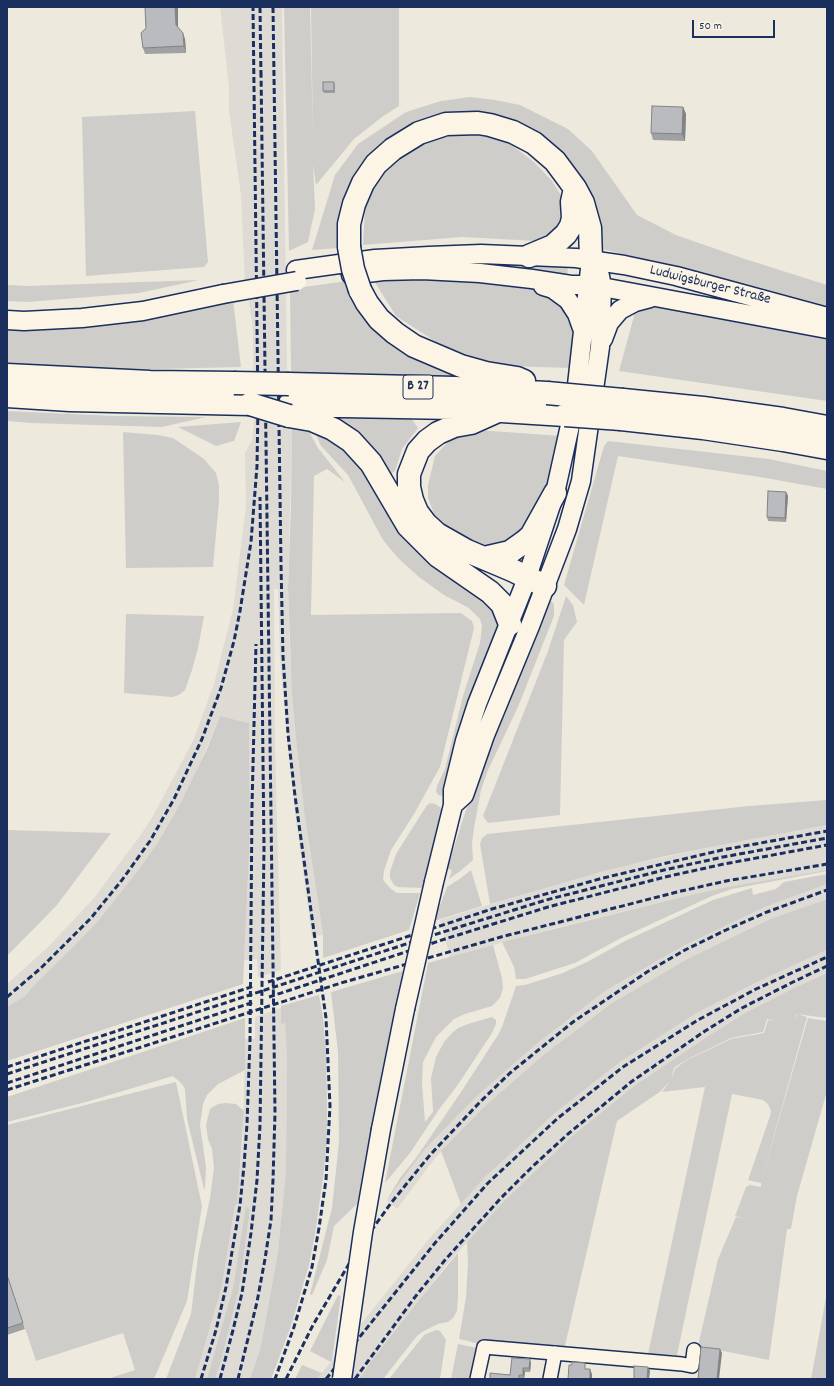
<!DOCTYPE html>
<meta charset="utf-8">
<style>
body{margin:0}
#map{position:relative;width:834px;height:1386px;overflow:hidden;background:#eee9dd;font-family:Dekko,sans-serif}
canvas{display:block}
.frame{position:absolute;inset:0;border:8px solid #1b2f5e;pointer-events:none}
.scale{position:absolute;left:692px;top:20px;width:83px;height:18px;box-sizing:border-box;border:2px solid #1b2f5e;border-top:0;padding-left:5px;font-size:12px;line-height:14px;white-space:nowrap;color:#1b2f5e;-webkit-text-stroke:3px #fcf5e5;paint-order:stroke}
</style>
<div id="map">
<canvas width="834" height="1386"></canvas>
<div class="frame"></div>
<div class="scale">50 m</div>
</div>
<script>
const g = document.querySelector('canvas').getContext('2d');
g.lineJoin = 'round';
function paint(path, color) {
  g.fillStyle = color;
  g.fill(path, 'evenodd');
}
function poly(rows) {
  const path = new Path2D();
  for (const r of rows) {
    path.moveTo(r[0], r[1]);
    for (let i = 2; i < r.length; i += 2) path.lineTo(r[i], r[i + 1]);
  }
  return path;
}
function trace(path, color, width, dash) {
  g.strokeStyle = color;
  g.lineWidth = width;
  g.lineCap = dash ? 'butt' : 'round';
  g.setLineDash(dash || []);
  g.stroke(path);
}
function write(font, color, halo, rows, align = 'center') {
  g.font = font + ' Dekko,sans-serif';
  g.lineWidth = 3.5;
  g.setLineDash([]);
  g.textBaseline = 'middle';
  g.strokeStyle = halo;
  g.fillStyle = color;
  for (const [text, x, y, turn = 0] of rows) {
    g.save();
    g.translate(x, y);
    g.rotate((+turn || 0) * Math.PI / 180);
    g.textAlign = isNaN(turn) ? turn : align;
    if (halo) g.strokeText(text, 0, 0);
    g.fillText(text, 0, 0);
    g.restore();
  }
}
const built = poly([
 [220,7,282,7,287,366,292,431,288,588,290,656,297,748,308,838,323,935,312,937,296,819,288,749,280,657,278,589,274,589,275,745,281,970,258,977,257,959,244,960,250,832,249,723,220,716,195,775,181,802,157,844,136,873,97,922,73,947,35,984,25,996,7,1007,7,984,48,947,94,898,142,833,153,816,193,741,214,684,233,609,246,506,245,453,252,440,254,424,253,330,249,302,245,285,241,195,229,111,229,88],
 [827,825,827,870,727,887,678,898,554,928,450,957,440,920,543,888,628,865,721,845],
 [827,884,827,899,770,919,689,958,612,1003,542,1056,484,1107,435,1158,397,1209,387,1200,425,1149,476,1097,534,1046,605,991,683,946,765,907],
 [827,950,827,973,796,987,745,1013,708,1036,634,1086,571,1137,504,1201,448,1263,372,1360,359,1379,317,1379,428,1240,484,1178,555,1113,620,1062,695,1014,753,984],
 [281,1008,281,1023,285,1023,287,1057,286,1171,278,1251,261,1346,250,1379,215,1379,221,1361,239,1289,250,1210,247,1207,233,1288,211,1370,207,1379,195,1379,222,1286,235,1205,243,1141,245,1039,255,1039,255,1017]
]);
const green = poly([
 [284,7,310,7,313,140,311,7,399,7,399,106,382,117,354,139,316,185,313,164,315,209,308,242,289,251],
 [470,97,495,100,520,105,568,129,592,151,637,215,676,235,742,258,827,285,827,306,765,289,602,249,589,189,571,163,549,142,498,116,372,159,342,204,339,248,312,250,335,175,358,144,406,112,441,101],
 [195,111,208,262,204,267,86,276,82,117],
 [471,134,506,141,534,162,552,181,564,200,565,216,557,230,537,241,462,237,363,245,365,208,377,179,401,154,438,137],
 [504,262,568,265,567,278,414,266],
 [371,276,513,283,559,296,578,326,573,368,503,366,444,347,396,316],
 [199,280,139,293,27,302,7,301,7,285,27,286],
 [347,281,467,378,291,373,290,289],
 [233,300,241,367,114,370,7,365,7,328],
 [658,304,827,335,827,401,619,371,636,309],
 [7,411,114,416,206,417,162,427,31,423,7,421],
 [325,412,409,415,418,428,402,449,395,471,387,477],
 [241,422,234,441,216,446,178,427],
 [292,424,308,430,318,448,345,482,327,469,314,476,311,615,461,613,472,621,474,628,440,767,414,814,391,850,384,871,383,880,391,889,397,893,420,893,409,930,323,958,323,935,305,817,297,748,292,694,288,588,291,508],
 [477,430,562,436,551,487,520,541,486,547,452,531,438,522,433,511,428,498,428,485,435,456,445,445,459,433],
 [123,432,158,435,173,438,204,459,216,473,219,485,219,501,213,567,126,568],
 [315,432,335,440,488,598,501,626,446,794,443,796,438,795,436,791,437,786,445,769,463,696,480,643,482,626,480,619,469,608,444,595,419,577,398,558,383,540,348,475,321,446],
 [608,441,769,459,827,471,827,489,760,477,618,456,584,605,564,585,604,446],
 [566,596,573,605,577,622,564,640,560,815,488,823,483,816,548,651],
 [551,601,554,604,554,616,518,707,488,770,481,790,474,828,472,843,473,860,459,872,449,879,452,870,447,869,466,810,500,722,547,606],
 [126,614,204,616,198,648,192,670,185,690,179,695,172,697,124,693],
 [220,716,249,723,250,832,243,984,7,1061,7,1007,25,996,35,984,73,947,97,922,136,873,157,844,181,802,207,749],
 [827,800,827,825,721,845,661,857,601,872,490,904,480,844,482,838,487,834,749,806],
 [431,803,435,804,440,807,442,812,422,888,398,887,394,885,390,878,390,872,396,854,427,805],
 [7,830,111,833,57,905,8,955,7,924],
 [471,870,482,906,434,921,447,887,461,878],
 [827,870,827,871,732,889,712,896,623,937,575,963,525,979,516,979,514,967,502,942,678,898,727,887],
 [827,874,827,884,765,907,683,946,605,991,534,1046,476,1097,425,1149,387,1200,400,1178,416,1158,461,1092,498,1035,502,1027,516,986,525,985,563,973,587,962,625,941,713,900,752,888,753,895,776,889,784,882],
 [827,899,827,950,753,984,695,1014,620,1062,555,1113,484,1178,461,1204,441,1151,484,1107,542,1056,612,1003,689,958,770,919],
 [493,945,502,978,503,988,500,998,492,1006,465,1014,454,1019,436,1037,423,1062,422,1083,425,1122,433,1112,431,1078,436,1057,444,1042,452,1033,458,1028,468,1024,492,1017,496,1020,496,1024,492,1033,457,1086,440,1108,410,1153,385,1183,428,963],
 [403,971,357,1204,334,1226,327,1260,312,1295,310,1294,332,1208,339,1142,338,1052,331,992],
 [827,973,827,1018,796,1014,795,1020,797,1014,807,1017,761,1182,808,1018,827,1021,827,1091,797,1196,791,1229,787,1229,769,1360,698,1346,718,1259,736,1217,747,1219,735,1216,746,1187,750,1185,761,1187,761,1183,748,1180,770,1116,771,1111,768,1104,763,1100,732,1094,677,1355,648,1354,705,1087,662,1092,671,1080,675,1069,685,1061,731,1039,764,1033,768,1020,775,1021,767,1019,763,1032,731,1038,684,1061,674,1068,671,1080,661,1091,617,1121,564,1350,480,1344,459,1339,466,1297,468,1263,467,1242,504,1201,571,1137,634,1086,708,1036,745,1013,796,987],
 [319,995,323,1018,326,1052,327,1103,327,1141,323,1178,315,1234,309,1265,291,1326,271,1379,250,1379,261,1346,278,1251,286,1171,287,1057,285,1023,281,1024,281,1006],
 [245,1018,245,1070,218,1084,207,1095,203,1104,200,1125,206,1167,205,1188,204,1189,187,1119,185,1089,182,1084,173,1076,86,1102,7,1122,7,1097],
 [176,1082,202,1206,187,1301,154,1379,107,1379,135,1370,123,1333,36,1361,7,1274,7,1125],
 [226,1103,236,1104,244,1111,237,1204,235,1205,222,1286,195,1379,166,1379,191,1314,198,1256,210,1198,214,1168,212,1149,208,1139,206,1125,210,1109,218,1104],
 [246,1206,250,1210,239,1289,221,1361,215,1379,207,1379,233,1288],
 [458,1253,458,1297,457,1311,453,1318,448,1322,438,1324,422,1332,417,1336,383,1379,359,1379,372,1360,419,1300],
 [827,1292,827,1379,811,1379],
 [338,1295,341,1296,332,1360,331,1362,310,1351],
 [436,1330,440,1331,446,1340,440,1379,389,1379,424,1335],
 [458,1344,477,1348,471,1379,451,1379],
 [302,1365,322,1373,317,1379,295,1379]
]);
const street = poly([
 [477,1379,484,1347,682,1364,692,1366,694,1350],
 [550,1379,555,1353]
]);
const secondary = poly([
 [296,270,375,259,429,256,481,254,576,258,624,265,676,276,827,317],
 [351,275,383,271,422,270,480,273,532,279,571,285,588,285,602,287,827,329],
 [543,286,553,289,568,300,577,314,582,328],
 [7,320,24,321,82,318,143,311,223,294],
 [603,339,609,323,620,310,635,302,650,298],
 [453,805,464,795,485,735,530,626,567,529,581,481,600,347,602,287,600,276,592,261],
 [434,882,453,805,453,790,465,741,477,704,524,586,555,493,575,403,591,260],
 [381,1129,405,1009]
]);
const highway = poly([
 [349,247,349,224,354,204,363,183,376,164,393,149,419,133,446,124,478,123,490,125,513,132,534,143,555,161,575,188,583,203,590,228,591,260],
 [529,256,553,246,566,234,571,226,573,218,572,202,574,193],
 [360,290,367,303,379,319,395,333,414,346,461,366,486,373,517,378,524,381],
 [7,375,150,382,234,383],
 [289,384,455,388,547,393],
 [7,396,70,400,250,404],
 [623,400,703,408,783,419,827,427],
 [289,405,454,408,565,415],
 [500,410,471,423,454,426,438,433,427,441,418,451,409,474,409,487,412,500,417,512,426,524,437,534,467,551,512,570,545,586],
 [289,416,312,420,333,429,351,441,371,463,408,526,438,556,490,592,502,604,510,624],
 [621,419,703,428,783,440,827,448],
 [484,558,510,552,524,542,531,536,555,493]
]);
const rail = poly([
 [260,7,261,78],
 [273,7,281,565,283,656,288,734,295,796,326,1018,330,1106,326,1180,319,1228,312,1267,294,1327,275,1379],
 [268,982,492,909,603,878,722,850,827,831],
 [7,997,41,968,91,918,122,880,150,841,174,799,202,739,221,688,234,641,240,611,251,542,257,466,258,406,253,7],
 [269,997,445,939,548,907,665,877,724,864,827,845],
 [7,1067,254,986],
 [7,1074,443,932,546,900,664,870,723,857,827,838],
 [7,1083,254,1002],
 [7,1090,341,983,501,937,677,892,726,881,827,864],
 [201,1379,216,1330,226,1287,240,1205,244,1166,247,1124,250,1040,252,806,256,644],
 [220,1379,233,1330,242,1293,251,1233,257,1180,260,1125,264,848,260,497],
 [238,1379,257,1302,265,1259,271,1220,273,1180,275,1113,261,72],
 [286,1379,313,1325,356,1252,391,1203,430,1155,480,1102,510,1073,573,1022,647,972,685,950,726,930,767,912,827,890],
 [326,1379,435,1243,488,1183,558,1118,623,1067,698,1020,756,989,827,957],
 [355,1379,415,1297,445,1260,501,1198,533,1166,568,1134,631,1082,705,1031,742,1008,793,982,827,966]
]);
const secondaryBridge = poly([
 [223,294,297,281],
 [405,1009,434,882],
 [342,1379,363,1232,381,1129]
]);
const highwayBridge = poly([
 [349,247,353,269,360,290],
 [234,383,289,384],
 [547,393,623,400],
 [250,404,289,416],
 [565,415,621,419]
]);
const wall = poly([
 [145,7,178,7,178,27,185,39,186,53,145,54,143,48,146,28],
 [335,84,335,93,324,93,323,91],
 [683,107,686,114,685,141,653,140,651,133],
 [786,492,788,496,786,522,768,521,767,517],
 [7,1274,25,1329,7,1335],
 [531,1363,530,1372,525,1372,524,1379,490,1379,510,1375]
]);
const shadedWall = poly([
 [175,7,178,7,178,31,176,25],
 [183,33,185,39,186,53,184,46],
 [683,107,686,114,685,141,682,134],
 [786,492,788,496,786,522,785,518],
 [720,1349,722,1353,719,1379,717,1379],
 [530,1359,531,1363,530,1372,529,1368],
 [648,1367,650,1371,649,1379,647,1379],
 [523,1368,525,1372,524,1379,523,1375],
 [590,1369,592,1374,592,1379,590,1379]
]);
const building = poly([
 [145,7,175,7,176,25,183,33,184,46,143,48,141,33,146,28,145,7],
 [323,82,334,82,334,91,323,91,323,82],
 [652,106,683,107,682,134,651,133,652,106],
 [768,491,786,492,785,518,767,517,768,491],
 [7,1275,23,1323,7,1328,7,1275],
 [701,1347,720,1349,717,1379,698,1379,701,1347],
 [512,1358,530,1359,529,1368,523,1368,523,1375,519,1375,519,1379,490,1379,490,1373,510,1375,512,1358],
 [572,1362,585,1363,585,1369,590,1369,590,1379,568,1379,569,1365,572,1365,572,1362],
 [634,1366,648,1367,647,1379,634,1379,634,1366]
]);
const shields = [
 [418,387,30]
];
const shieldNames = [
 ["B 27",418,387]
];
const streetNames = [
 ["Ludwigsburger Straße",710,286,14]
];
paint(built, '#dedbd4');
paint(green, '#cfcdca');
trace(street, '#1b2f5e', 16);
trace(secondary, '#1b2f5e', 21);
trace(highway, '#1b2f5e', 25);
trace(street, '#fcf5e5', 13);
trace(secondary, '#fcf5e5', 18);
trace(highway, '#fcf5e5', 22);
trace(rail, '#1b2f5e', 3, [6, 3]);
trace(secondaryBridge, '#1b2f5e', 21, []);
trace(highwayBridge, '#1b2f5e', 25, []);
trace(secondaryBridge, '#fcf5e5', 18);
trace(highwayBridge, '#fcf5e5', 22);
paint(wall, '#a0a1a3');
paint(shadedWall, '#828385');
paint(building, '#babbbe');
trace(building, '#828385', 1);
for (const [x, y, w] of shields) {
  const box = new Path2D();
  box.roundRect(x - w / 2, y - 12, w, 24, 3);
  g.fillStyle = '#fcf5e5';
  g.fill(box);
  trace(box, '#1b2f5e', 1);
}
write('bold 14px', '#1b2f5e', null, shieldNames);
write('15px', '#1b2f5e', '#fcf5e5', streetNames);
</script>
